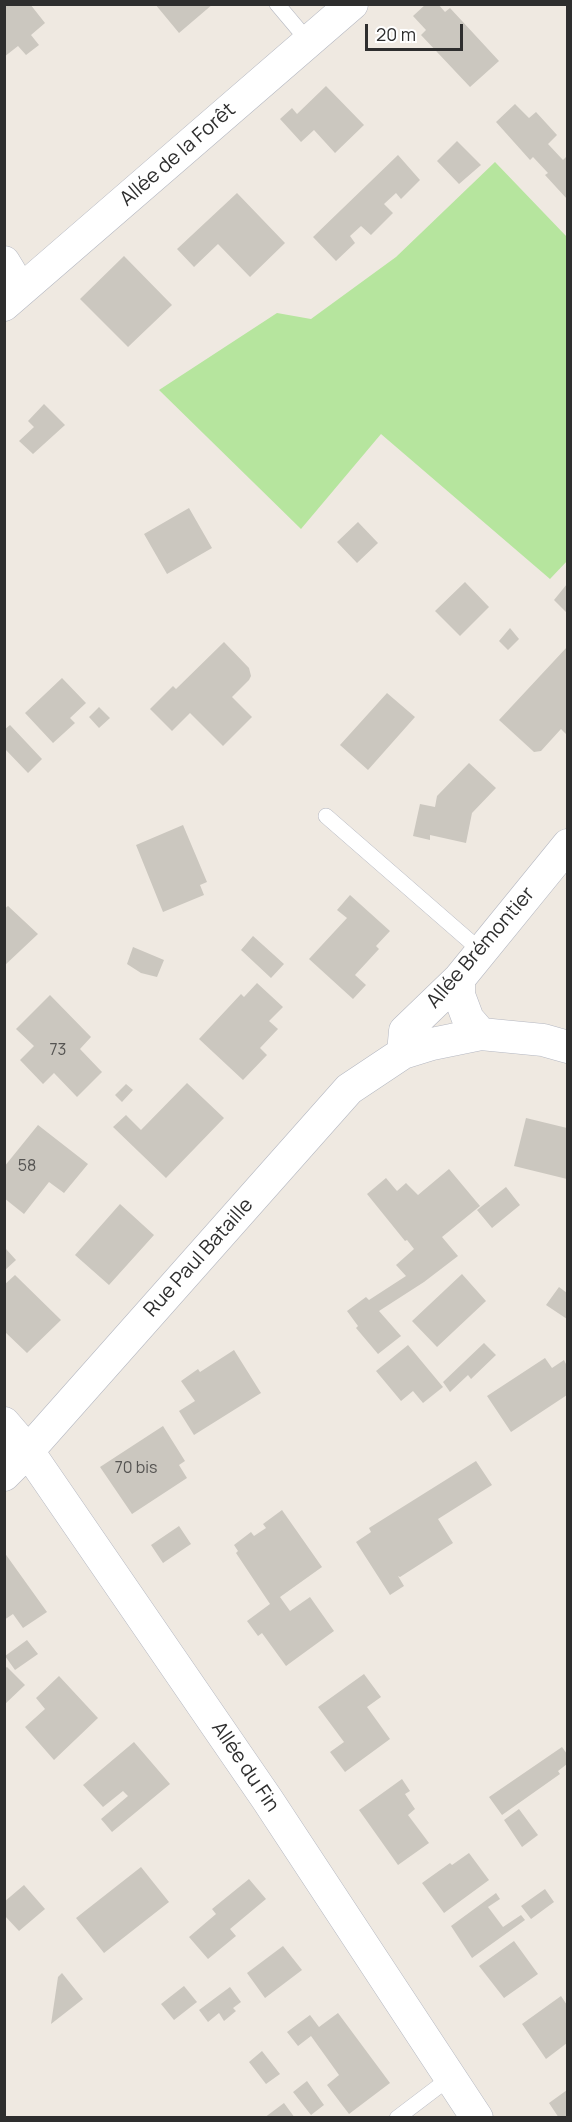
<!DOCTYPE html>
<meta charset="utf-8">
<style>
body{margin:0}
#map{position:relative;width:572px;height:2122px;overflow:hidden;background:#efe9e1;font-family:Manrope,sans-serif}
canvas{display:block}
.frame{position:absolute;inset:0;border:6px solid #2e2e2e;pointer-events:none}
.scale{position:absolute;left:365px;top:24px;width:98px;height:27px;box-sizing:border-box;border:3px solid #2e2e2e;border-top:0;padding-left:8px;font-size:18px;line-height:21px;white-space:nowrap;color:#2e2e2e;-webkit-text-stroke:4px #fff;paint-order:stroke}
</style>
<div id="map">
<canvas width="572" height="2122"></canvas>
<div class="frame"></div>
<div class="scale">20 m</div>
</div>
<script>
const g = document.querySelector('canvas').getContext('2d');
g.lineJoin = 'round';
function paint(path, color) {
  g.fillStyle = color;
  g.fill(path, 'evenodd');
}
function poly(rows) {
  const path = new Path2D();
  for (const r of rows) {
    path.moveTo(r[0], r[1]);
    for (let i = 2; i < r.length; i += 2) path.lineTo(r[i], r[i + 1]);
  }
  return path;
}
function trace(path, color, width, dash) {
  g.strokeStyle = color;
  g.lineWidth = width;
  g.lineCap = dash ? 'butt' : 'round';
  g.setLineDash(dash || []);
  g.stroke(path);
}
function write(font, color, halo, rows, align = 'center') {
  g.font = font + ' Manrope,sans-serif';
  g.lineWidth = 4.5;
  g.setLineDash([]);
  g.textBaseline = 'middle';
  g.strokeStyle = halo;
  g.fillStyle = color;
  for (const [text, x, y, turn = 0] of rows) {
    g.save();
    g.translate(x, y);
    g.rotate((+turn || 0) * Math.PI / 180);
    g.textAlign = isNaN(turn) ? turn : align;
    if (halo) g.strokeText(text, 0, 0);
    g.fillText(text, 0, 0);
    g.restore();
  }
}
const green = poly([
 [495,162,567,237,568,560,550,579,381,434,301,529,159,390,277,313,311,319,396,257]
]);
const building = poly([
 [4,4,30,4,45,23,31,35,39,45,26,55,18,46,4,57],
 [155,4,213,4,179,33],
 [426,4,438,4,445,12,450,8,499,61,470,87,421,35,426,30,413,16],
 [326,86,364,125,335,153,314,130,301,142,280,119,292,108,297,114],
 [515,104,529,118,536,112,557,135,548,144,563,160,567,156,567,199,545,175,548,173,533,157,530,160,496,122],
 [457,141,481,165,459,184,437,161],
 [398,155,420,180,401,199,396,193,384,204,393,213,371,235,361,226,350,236,355,243,336,261,313,237],
 [237,193,285,243,250,277,218,244,194,267,177,249],
 [124,256,172,305,128,347,80,299],
 [44,404,65,425,33,454,19,441,34,427,28,421],
 [189,508,212,548,167,574,144,534],
 [358,522,378,543,357,563,337,542],
 [465,582,489,607,460,636,435,611],
 [567,584,567,613,554,600],
 [510,628,519,639,508,650,499,641],
 [224,642,249,668,251,676,249,680,232,697,252,717,223,746,190,713,172,731,150,709,173,686,176,689],
 [567,647,567,735,561,729,541,751,534,752,499,720],
 [62,678,86,703,70,718,75,723,53,743,25,713],
 [387,693,415,717,368,770,340,745],
 [99,707,110,718,99,728,89,717],
 [10,725,42,759,28,773,4,748,4,730],
 [469,763,496,788,472,813,466,843,430,835,430,840,413,836,420,804,435,807,437,796],
 [183,825,207,882,200,885,204,895,163,912,136,845],
 [350,895,390,931,376,946,379,949,355,975,366,985,353,999,309,959,347,918,337,910],
 [8,906,38,934,4,966,4,909],
 [253,936,284,964,271,978,241,950],
 [133,947,164,960,157,977,141,973,127,964],
 [257,983,283,1007,269,1021,278,1029,260,1048,267,1055,243,1080,199,1039,241,994,244,997],
 [50,995,91,1037,80,1049,102,1072,77,1097,54,1073,43,1084,20,1060,34,1046,16,1029],
 [187,1083,224,1118,166,1178,113,1127,126,1115,141,1130],
 [126,1084,133,1090,122,1102,115,1095],
 [526,1118,567,1128,567,1179,514,1166],
 [38,1125,88,1164,64,1193,49,1182,24,1214,4,1198,4,1167],
 [449,1169,480,1206,442,1237,458,1256,424,1282,379,1311,401,1336,378,1354,356,1328,358,1326,347,1311,366,1297,369,1300,406,1276,396,1265,414,1249,407,1240,405,1241,367,1194,386,1178,397,1191,406,1183,418,1195],
 [506,1187,520,1205,492,1228,477,1210],
 [120,1204,154,1235,109,1285,75,1255],
 [6,1249,16,1260,4,1271,4,1251],
 [462,1274,486,1301,437,1347,412,1321],
 [15,1275,61,1320,27,1353,4,1331,4,1285],
 [559,1287,567,1293,567,1319,546,1305],
 [484,1343,496,1355,471,1379,468,1375,450,1392,443,1382],
 [408,1345,443,1387,423,1403,413,1391,401,1401,376,1371],
 [234,1350,261,1393,194,1435,179,1411,195,1401,181,1381,198,1369,200,1372],
 [545,1358,552,1368,564,1360,567,1366,567,1395,511,1432,487,1396],
 [163,1426,185,1461,179,1465,187,1478,132,1514,100,1467],
 [476,1461,492,1485,438,1519,453,1543,400,1577,398,1576,404,1586,390,1595,356,1542,371,1532,369,1528],
 [282,1510,322,1567,280,1597,290,1611,310,1597,334,1631,286,1666,262,1633,258,1636,247,1621,270,1604,236,1553,238,1551,234,1545,251,1532,254,1536,266,1528,263,1524],
 [179,1526,191,1544,163,1563,151,1545],
 [4,1552,47,1612,23,1628,13,1614,4,1620],
 [27,1640,38,1654,15,1670,5,1656],
 [7,1667,25,1685,4,1705,4,1669],
 [364,1674,381,1697,367,1707,390,1739,345,1772,330,1752,344,1742,318,1707],
 [59,1676,98,1718,54,1760,25,1727,45,1709,36,1698],
 [134,1742,170,1784,112,1832,101,1819,128,1796,123,1791,103,1807,83,1785],
 [562,1747,567,1754,567,1764,558,1771,560,1774,502,1815,489,1797],
 [402,1779,410,1791,405,1794,415,1809,408,1815,429,1843,398,1865,359,1810],
 [519,1809,538,1835,522,1847,504,1820],
 [469,1853,489,1880,444,1913,422,1883,450,1863,452,1865],
 [141,1867,169,1902,104,1953,76,1918],
 [249,1879,266,1899,230,1929,236,1936,208,1959,189,1937,216,1914,212,1909],
 [24,1885,45,1909,19,1931,4,1915,4,1902],
 [545,1889,554,1902,531,1919,521,1906],
 [496,1893,500,1899,488,1907,503,1927,521,1915,525,1920,472,1958,451,1926],
 [514,1941,538,1974,504,1998,479,1966],
 [283,1946,302,1970,265,1998,247,1973],
 [62,1973,83,1999,51,2024,58,1977],
 [184,1986,197,2002,174,2020,161,2004],
 [230,1987,241,2002,233,2008,236,2011,224,2021,219,2013,208,2022,199,2010],
 [561,1996,567,2005,567,2043,546,2059,522,2024],
 [338,2013,390,2083,349,2114,327,2085,339,2075,311,2036,298,2046,287,2032,310,2015,319,2027],
 [262,2051,280,2074,266,2084,249,2062],
 [307,2081,324,2105,311,2115,293,2092],
 [567,2090,567,2118,559,2118,549,2103],
 [284,2103,295,2118,264,2118]
]);
const lane = poly([
 [277,4,309,42],
 [326,816,481,951],
 [397,2118,451,2077]
]);
const street = poly([
 [4,262,21,290],
 [4,305,352,4],
 [459,979,459,995,468,1019,481,1034],
 [403,1053,405,1031,459,979,568,845],
 [4,1423,28,1451,267,1799,477,2118],
 [4,1475,28,1451,349,1089,403,1053,432,1044,481,1034,543,1040,568,1047]
]);
const numberNames = [
 ["73",58,1051],
 ["58",27,1167],
 ["70 bis",136,1469]
];
const streetNames = [
 ["Allée de la Forêt",178,155,-41],
 ["Allée Brémontier",481,948,-49],
 ["Rue Paul Bataille",199,1258,-48],
 ["Allée du Fin",245,1767,56]
];
paint(green, '#b6e59e');
paint(building, '#cbc7bf');
trace(lane, '#b4b7c1', 16);
trace(street, '#b4b7c1', 33);
trace(lane, '#fff', 15);
trace(street, '#fff', 32);
write('16px', '#555452', null, numberNames);
write('20px', '#2e2e2e', '#fff', streetNames);
</script>
